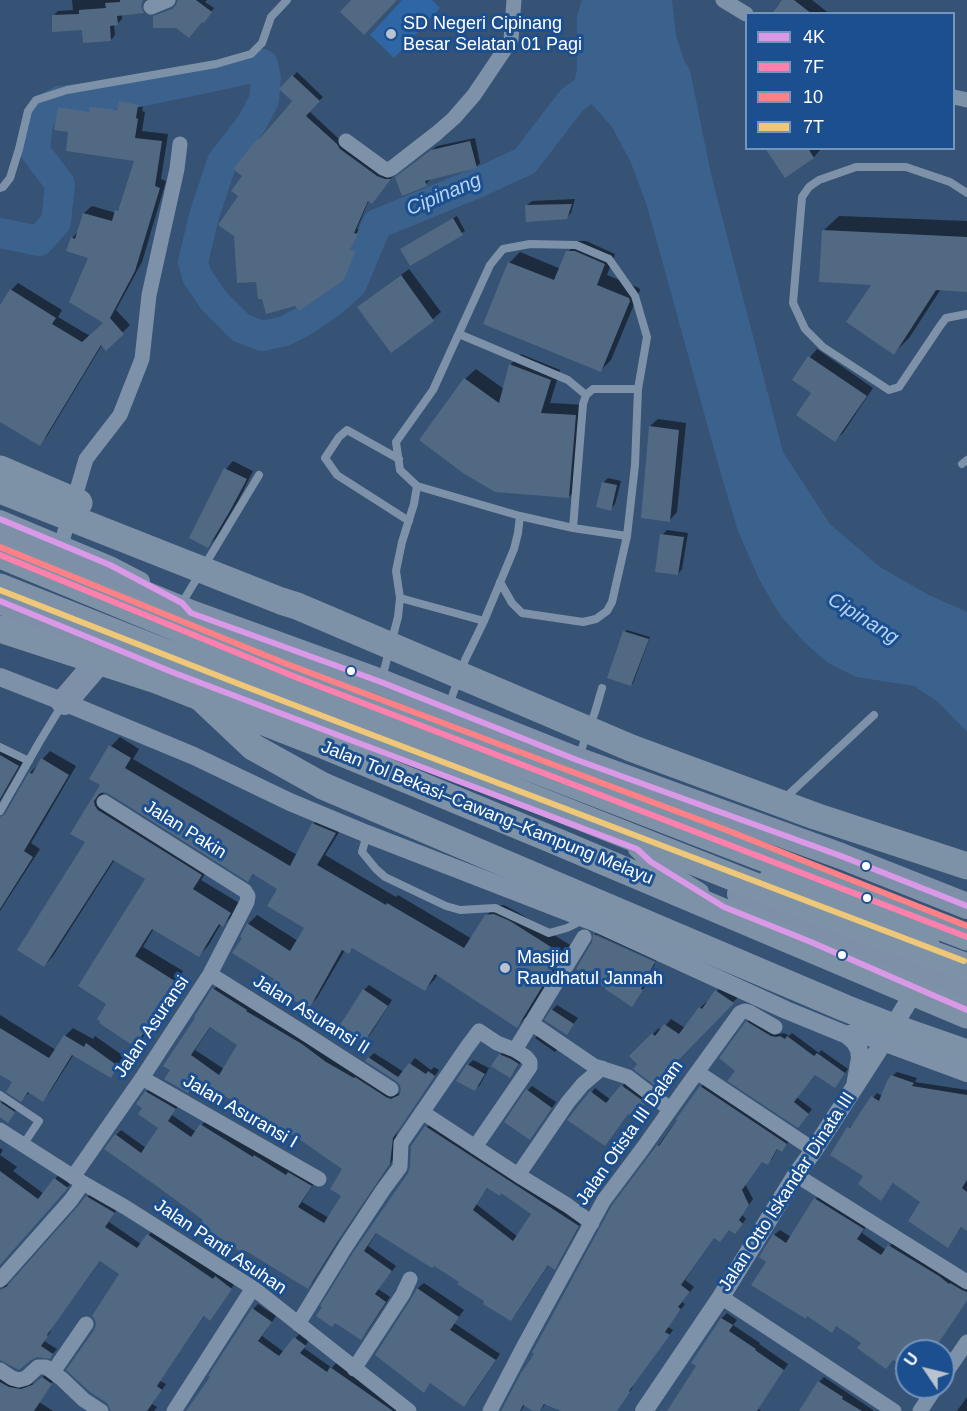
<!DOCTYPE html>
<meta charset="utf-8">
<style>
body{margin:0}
#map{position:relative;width:967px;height:1411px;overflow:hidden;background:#365274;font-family:Helvetica,sans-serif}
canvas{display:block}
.legend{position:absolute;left:745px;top:12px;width:210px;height:138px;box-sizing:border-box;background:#1b4f8f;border:2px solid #7695bc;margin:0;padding:8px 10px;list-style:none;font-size:18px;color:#fff}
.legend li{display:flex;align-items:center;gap:12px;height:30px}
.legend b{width:30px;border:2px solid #7695bc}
.north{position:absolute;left:895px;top:1339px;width:60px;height:60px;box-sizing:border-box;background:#1b4f8f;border:2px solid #7695bc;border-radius:50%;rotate:305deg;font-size:16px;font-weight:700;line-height:24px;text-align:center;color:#fff}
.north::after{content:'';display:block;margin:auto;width:21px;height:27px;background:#b9c2ce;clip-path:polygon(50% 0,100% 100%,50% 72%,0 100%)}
</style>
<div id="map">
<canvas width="967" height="1411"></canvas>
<ul class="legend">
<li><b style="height:8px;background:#d999e6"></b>4K</li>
<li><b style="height:8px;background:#ff80ad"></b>7F</li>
<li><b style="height:8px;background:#ff8086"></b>10</li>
<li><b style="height:8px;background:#eec779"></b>7T</li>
</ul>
<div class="north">U</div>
</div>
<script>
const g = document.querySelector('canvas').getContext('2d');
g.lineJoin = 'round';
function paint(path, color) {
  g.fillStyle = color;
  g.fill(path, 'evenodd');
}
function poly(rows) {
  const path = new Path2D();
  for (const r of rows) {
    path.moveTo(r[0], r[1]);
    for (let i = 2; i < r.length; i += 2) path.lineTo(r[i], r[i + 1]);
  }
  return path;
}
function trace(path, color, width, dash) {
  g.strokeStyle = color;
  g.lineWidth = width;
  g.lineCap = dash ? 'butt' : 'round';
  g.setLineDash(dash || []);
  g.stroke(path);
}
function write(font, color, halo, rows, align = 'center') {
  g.font = font + ' Helvetica,sans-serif';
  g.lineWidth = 6;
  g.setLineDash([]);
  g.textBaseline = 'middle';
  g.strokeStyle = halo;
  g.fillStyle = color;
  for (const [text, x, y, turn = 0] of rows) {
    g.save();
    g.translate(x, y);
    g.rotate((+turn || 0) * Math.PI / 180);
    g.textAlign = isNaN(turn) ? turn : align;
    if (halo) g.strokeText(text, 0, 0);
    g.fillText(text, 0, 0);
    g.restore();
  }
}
const green = poly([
 [402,0,432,0,440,8,394,58,370,35]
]);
const water = poly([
 [582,0,672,0,676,36,684,60,690,70,711,174,783,452,830,524,880,567,929,595,967,612,967,732,938,702,914,686,856,677,828,663,805,643,780,615,759,579,738,531,720,471,647,206,631,163,612,127,574,84,577,69,577,16]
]);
const shadow = poly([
 [72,0,131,0,122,14,122,19,117,24,114,24,115,35,111,40,53,16,58,11,73,10],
 [178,0,207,0,205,2,214,8,206,18,167,12,178,5],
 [784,0,812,0,830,14,778,14],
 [297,72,323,97,309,111,340,140,393,176,375,198,369,200,357,229,360,230,353,246,358,248,347,274,343,279,296,304,240,196,245,176,235,169,259,139,294,100,281,89],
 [128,94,145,98,142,111,145,112,142,131,168,134,161,179,166,181,142,262,116,310,130,325,106,349,102,345,47,436,40,444,0,420,0,308,11,290,18,283,62,310,58,317,90,336,105,322,91,257,72,238,79,231,84,213,92,206,116,213,121,206,136,160,70,131,59,108,66,100,94,104,98,100,120,103],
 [475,138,480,163,476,167,430,178,430,180,426,184,401,173,437,146],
 [767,148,821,148,821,149,814,157,786,176],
 [575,199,571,213,566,218,527,205,532,201],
 [457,216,465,231,410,264,405,247],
 [839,216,967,221,967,291,941,289,909,338,894,353,874,283,823,231],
 [578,241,586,241,615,254,607,275,639,288,640,290,611,360,601,370,485,323,510,262,520,252,561,269,568,252],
 [409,269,441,312,433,319,391,351,359,307,367,300],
 [817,349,873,388,843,433,835,440,813,392,794,380,810,357],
 [521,354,560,370,550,403,586,405,579,486,569,497,465,379,476,369,504,389,511,364],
 [658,419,686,423,677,512,670,520,650,426],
 [233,461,253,471,238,501,216,538,208,546,191,537,226,469],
 [608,478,621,481,615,504,610,509,603,483],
 [667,530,688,533,682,569,678,574,662,535],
 [627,630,650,637,633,683,631,685,625,632],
 [120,737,139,749,133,759,297,855,313,824,323,815,344,824,325,855,396,897,398,895,472,939,486,916,496,906,504,905,519,913,570,945,526,1017,517,1026,438,974,434,980,425,989,354,947,348,952,345,950,317,998,308,1007,276,979,244,938,248,924,257,915,298,941,306,927,279,888,254,874,248,880,110,792,102,790,105,798,210,866,201,880,239,903,232,916,223,925,221,924,208,946,199,955,154,928,143,947,183,971,144,1036,135,1045,108,1004,147,879,115,859,53,956,44,966,87,842,72,833,102,785,111,746],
 [0,743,25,758,0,801],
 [50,751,76,766,31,843,40,849,0,911,0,834,30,773],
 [599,930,658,957,656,961,596,934,596,937,655,964,645,984,646,985,636,1000,594,943,594,935],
 [219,984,392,1093,398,1094,401,1092,401,1084,369,1058,374,1053,404,1072,415,1058,431,1070,434,1067,439,1070,397,1131,395,1157,343,1234,313,1282,308,1287,205,1220,116,1135,121,1130,146,1148,160,1128,145,1108,146,1092,151,1087,180,1103,172,1115,196,1132,207,1119,316,1180,302,1202,329,1218,343,1195,344,1168,300,1138,208,1085,203,1091,193,1084,166,1079,214,989],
 [211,1026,239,1044,224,1069,195,1050],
 [369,985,392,1000,370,1035,365,1039,364,990],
 [722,985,739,996,654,1083,639,1064,631,1056,659,1028,661,1031,671,1019,685,1028,700,1008,706,1002,708,1003],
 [557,1005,578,1018,566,1034,552,1010],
 [0,1015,56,1050,65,1036,73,1028,93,1039,95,1036,125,1057,118,1068,110,1076,74,1054,50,1092,43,1100,30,1092,21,1100,14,1082,0,1073],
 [751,1019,775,1032,780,1034,784,1033,789,1036,792,1033,819,1053,821,1050,848,1069,835,1086,816,1074,796,1097,812,1109,802,1122,738,1071,747,1022],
 [540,1033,560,1047,555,1052,535,1038],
 [505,1050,523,1059,515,1071,510,1076,500,1055],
 [473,1060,489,1068,480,1085,475,1090,468,1065],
 [897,1072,917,1078,915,1082,967,1090,967,1229,962,1226,948,1246,922,1201,894,1182,885,1194,865,1176,849,1128,853,1124,854,1124,877,1093,882,1096,892,1076],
 [626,1082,649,1099,638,1113,570,1120,595,1088,611,1100],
 [705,1082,791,1139,782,1150,778,1148,772,1159,768,1163,763,1160,745,1184,753,1199,742,1215,746,1219,739,1228,729,1228,714,1237,685,1280,694,1287,682,1302,685,1304,668,1327,673,1330,632,1386,633,1387,621,1404,613,1411,565,1411,546,1403,540,1411,536,1411,525,1404,521,1411,502,1411,658,1146],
 [532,1086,556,1102,534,1134,530,1139,528,1090],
 [3,1101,16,1110,10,1119,0,1115,0,1104],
 [431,1122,582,1221,559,1263,555,1268,549,1264,515,1315,511,1320,461,1281,377,1232,368,1246,396,1266,378,1289,390,1297,366,1333,361,1338,336,1321,318,1316,409,1173,411,1168,412,1147],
 [488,1187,501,1192,533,1213,518,1237,476,1204],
 [0,1148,3,1150,0,1155,17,1167,13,1171,44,1194,60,1173,72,1182,11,1252,0,1254],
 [92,1192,118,1208,109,1222,141,1244,153,1230,218,1275,220,1273,235,1283,214,1314,205,1315,160,1381,166,1384,152,1404,157,1407,154,1411,112,1411,95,1330,121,1274,101,1260,50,1330,51,1331,44,1341,57,1349,50,1357,37,1356,0,1359,0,1291,5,1285,10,1285],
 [821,1193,868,1223,862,1233,886,1250,895,1240,967,1284,967,1301,936,1346,931,1351,917,1341,910,1351,907,1351,907,1355,901,1362,863,1342,837,1325,831,1331,768,1262,774,1235,780,1230,791,1237,816,1199],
 [424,1283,464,1310,454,1323,500,1354,470,1399,464,1405,431,1382,424,1391,412,1300,418,1288],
 [258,1304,276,1316,262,1336,284,1352,300,1333,309,1340,304,1348,332,1368,336,1363,404,1411,188,1411,212,1377,210,1375,253,1309],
 [727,1313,737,1320,733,1325,760,1343,759,1344,788,1364,758,1409,761,1411,669,1411,698,1366,693,1362,722,1318],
 [48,1373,55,1378,39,1402,53,1411,0,1411,0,1374,22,1385,35,1383],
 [824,1377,873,1410,873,1411,801,1411,819,1382],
 [967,1397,967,1411,957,1411]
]);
const river = poly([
 [0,233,39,241,56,222,60,184,35,151,38,123,45,109,60,101,138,92,235,72,263,64,266,78,264,100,252,123,222,162,204,216,193,262,197,276,214,301,241,328,262,336,285,331,306,320,333,301,352,284,377,224,482,181,525,161,572,100,615,68]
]);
const building = poly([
 [120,0,143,0,141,6,144,13,117,16,118,25,110,26,111,41,83,43,82,30,52,32,52,15,79,14,79,10,106,8,105,3,120,2],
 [178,0,196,0,212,12,204,23,202,22,189,38,176,28,153,28,153,16,172,9,176,5],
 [351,0,397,0,364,35,340,12],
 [782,0,794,0,812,14,772,14],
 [292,75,320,101,306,116,337,144,340,149,377,176,385,179,391,179,372,204,368,201,354,233,358,234,350,250,355,252,344,280,299,311,295,306,266,314,262,299,258,299,256,282,237,283,234,236,218,225,238,196,231,191,242,176,233,169,258,138,259,139,283,112,292,101,279,89],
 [119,101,138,105,136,118,138,119,135,138,162,141,155,186,160,188,135,271,110,318,124,334,106,351,101,345,40,446,0,422,0,305,10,289,56,318,52,324,82,342,103,323,69,302,88,258,66,251,71,237,75,239,83,213,112,221,115,210,118,211,134,161,66,151,68,132,54,130,58,107,89,112,90,107,117,110],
 [470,141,477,168,425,181,427,186,402,196,395,177,431,150],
 [765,148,808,148,814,158,785,178],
 [572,204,567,219,526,222,525,205],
 [453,218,463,235,410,266,400,249],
 [822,230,967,237,967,292,936,290,894,355,846,322,871,285,819,282],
 [566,251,575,251,605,264,597,285,629,298,630,301,601,372,483,324,508,262,554,280],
 [401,275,434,321,391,353,357,307],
 [808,356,867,396,835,442,796,415,811,393,792,380],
 [509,364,551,380,541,413,576,415,569,498,495,492,463,473,419,440,464,378,499,403],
 [649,426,679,430,670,522,641,518],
 [224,468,247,479,230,511,208,548,189,538],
 [602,482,617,485,611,511,596,507],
 [660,534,684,537,678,575,655,572],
 [623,631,649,639,631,686,607,678],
 [109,745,131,758,125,768,290,866,312,823,336,833,317,865,386,905,387,903,464,948,485,915,494,914,510,921,562,954,517,1028,435,974,425,991,352,948,349,954,342,950,309,1009,270,986,274,979,232,953,242,938,240,937,247,923,290,951,304,928,267,906,277,889,253,874,248,882,109,794,104,792,99,794,94,801,95,806,98,810,202,875,193,889,231,913,223,927,219,924,199,957,152,929,135,956,175,981,135,1047,99,1023,100,1021,97,1019,106,1004,78,986,145,879,113,860,44,967,17,950,85,842,70,834,100,785,89,779],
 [0,755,19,766,0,799],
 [41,758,69,775,24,851,33,857,0,909,0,817,5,814,29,772,32,774],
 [593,934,655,962,641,989,643,990,632,1007,605,989,606,988,576,969,592,942],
 [212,988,247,1010,246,1011,302,1044,326,1062,354,1078,355,1077,386,1097,391,1099,399,1095,401,1090,400,1085,396,1081,365,1061,368,1057,398,1077,409,1063,426,1074,428,1071,435,1076,393,1138,390,1164,338,1241,308,1289,246,1251,244,1254,200,1225,203,1220,158,1187,104,1149,115,1134,141,1153,158,1128,138,1114,142,1108,136,1104,145,1091,176,1109,168,1121,191,1137,200,1124,253,1157,254,1155,286,1175,288,1172,312,1186,298,1207,324,1223,341,1196,330,1189,342,1169,299,1139,207,1086,203,1093,193,1086,188,1093,164,1079,170,1070,163,1066,195,1018,194,1017],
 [210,1027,237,1045,219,1075,191,1055],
 [363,989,388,1006,365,1041,340,1025],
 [715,990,734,1003,654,1085,633,1069,637,1064,629,1056,652,1033,655,1036,664,1024,679,1034,699,1007,702,1009],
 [551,1009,574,1024,567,1035,544,1020],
 [746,1021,771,1036,776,1037,780,1036,785,1039,787,1036,814,1056,817,1053,845,1073,835,1088,815,1075,794,1102,809,1114,798,1128,727,1081,735,1071,719,1058],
 [0,1028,49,1058,64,1035,84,1047,86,1043,118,1066,111,1078,72,1055,43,1102,28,1092,21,1102,6,1092,12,1082,0,1075],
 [499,1054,511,1059,519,1064,510,1078,491,1066],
 [467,1064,485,1074,475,1091,456,1081],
 [891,1075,914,1083,912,1086,967,1095,967,1180,962,1188,967,1192,967,1231,961,1227,948,1248,908,1221,920,1202,893,1183,881,1201,858,1184,863,1176,830,1155,847,1127,850,1128,871,1096,879,1101,887,1081],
 [621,1085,646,1103,634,1119,628,1114,605,1146,567,1120,590,1091,606,1103],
 [700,1086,787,1144,782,1152,777,1149,768,1165,762,1162,742,1190,749,1205,739,1220,743,1224,735,1234,729,1230,720,1242,714,1238,681,1285,690,1292,678,1307,681,1309,665,1332,670,1335,629,1391,630,1392,617,1411,561,1411,544,1404,540,1411,533,1411,523,1405,520,1411,501,1411,521,1373,534,1354,532,1352,534,1349,612,1205,657,1145,659,1146,677,1120,676,1119],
 [526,1089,552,1108,530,1140,504,1122],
 [0,1102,15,1112,8,1123,0,1117],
 [425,1126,579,1226,555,1270,548,1265,511,1321,483,1304,484,1301,457,1284,459,1282,434,1266,432,1268,376,1233,364,1251,392,1271,375,1294,386,1302,361,1340,335,1323,332,1327,316,1316,322,1307,320,1306,354,1251,408,1173,410,1167,411,1146],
 [487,1188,500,1196,501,1193,531,1214,513,1241,473,1210],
 [0,1171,38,1199,54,1178,68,1188,0,1265],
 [86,1196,115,1213,105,1227,137,1248,147,1234,213,1279,215,1276,232,1289,210,1321,204,1316,157,1386,162,1390,147,1411,111,1411,107,1403,90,1392,66,1370,94,1330,96,1325,95,1320,92,1316,119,1274,100,1261,47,1335,48,1336,41,1346,53,1354,50,1359,37,1357,31,1360,19,1370,0,1360,0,1290,7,1286,78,1206],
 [814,1198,864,1229,857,1239,881,1255,888,1245,939,1276,949,1284,950,1283,962,1290,967,1292,967,1301,933,1351,928,1351,916,1343,910,1351,907,1351,907,1355,901,1363,893,1360,886,1369,857,1348,861,1343,836,1326,832,1333,807,1316,806,1319,751,1285,766,1262,759,1257,773,1234,786,1243],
 [417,1288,459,1317,450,1330,496,1360,464,1407,430,1383,424,1393,375,1355,411,1299],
 [252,1308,272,1322,258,1341,279,1356,294,1337,306,1346,300,1353,327,1372,330,1367,393,1411,186,1411,210,1377,208,1376],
 [721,1318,733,1325,729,1331,756,1349,755,1350,784,1370,757,1411,667,1411,696,1366,691,1363],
 [42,1377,52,1384,34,1411,0,1411,0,1382,9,1387,21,1389,32,1385],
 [818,1381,843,1397,842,1399,862,1411,799,1411]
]);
const service = poly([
 [0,188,3,187,10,178,19,149,28,111,36,100,67,90,216,64,251,54,262,43,271,17,287,0],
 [967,193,950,182,906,167,856,167,819,180,809,187,802,197,793,303,805,329,823,347,889,390,899,387,940,326,946,318,967,314],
 [459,334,568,380,586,395],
 [399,459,347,430,339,437,325,458,337,475,409,521],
 [962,464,967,460],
 [573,528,583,404,586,395,593,389,638,389],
 [500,582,512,603,522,613,583,622,596,619,607,611,612,602,627,536],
 [400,598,484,621],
 [182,603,259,475],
 [382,678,398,617,400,598,396,571,402,542,414,504,417,486],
 [449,705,465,660,484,621,514,549,518,533,520,516,573,528,627,536,635,465,638,389,647,337,635,296,609,259,576,245,530,244,503,249,490,265,433,390,396,442,400,470,417,486,520,516],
 [0,747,29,761],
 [579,756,595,712,602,688],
 [785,798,874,715],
 [0,811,40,741,62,705],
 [367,834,362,852,376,869,385,877,446,906,460,910,495,908,549,933,567,928,583,920],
 [764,875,935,941],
 [0,1095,39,1121,23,1145]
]);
const minor = poly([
 [723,0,746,14],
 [151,7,168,0],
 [954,97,967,100],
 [346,141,383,168,388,170,392,168,437,133,454,118,474,95,511,40,514,0],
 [61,545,86,459,120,415,142,359,149,295,177,169,180,144],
 [210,974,301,1031,391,1089],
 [531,1023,594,1066,628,1077,670,1109],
 [697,1072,814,1150],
 [142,1078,319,1179],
 [422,1112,518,1175,567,1205,592,1223],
 [0,1130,83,1183,125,1207,253,1288,409,1411],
 [475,1147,530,1067,530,1062,526,1057,515,1050],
 [518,1175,568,1102,583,1084,602,1068],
 [796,1175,967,1282],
 [73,1177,142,1078,210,974,247,902,248,896,245,891,104,802],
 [0,1280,71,1200,83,1183],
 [721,1297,894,1411],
 [298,1324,346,1246,383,1190,400,1167,401,1143,467,1047,479,1031,497,1043,515,1050,584,937],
 [354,1369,403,1294,410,1279],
 [0,1370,12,1378,19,1380,26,1378,38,1367,46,1367,62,1379,84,1400,101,1411],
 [53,1372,86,1324],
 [943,1377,967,1342],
 [174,1411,253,1288],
 [490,1411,525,1344,604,1200,643,1148,687,1086,740,1013,745,1011,749,1012,775,1027],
 [920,1411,936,1387]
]);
const tertiary = poly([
 [0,519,110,565,141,581],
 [0,677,64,702,194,756,290,802,367,834,594,922,786,1010,847,1035,855,1042,859,1050,860,1058,855,1086],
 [637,849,651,862,700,892],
 [847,1035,856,1032,967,1073],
 [644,1411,721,1297,796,1175,814,1150,883,1043,919,984]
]);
const trunk = poly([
 [0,534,191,613,381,682,577,760,841,856,967,906],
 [0,601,172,672,360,744],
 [64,702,111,647],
 [740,894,967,988]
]);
const motorway = poly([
 [0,555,298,678,967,937],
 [0,587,861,928,967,967],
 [201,698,253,747,323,786],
 [901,1030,967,1053]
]);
const motorwayBridge = poly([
 [0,469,79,503],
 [0,490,281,601,297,606,631,748,815,816,967,866],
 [0,629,156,680,325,746,553,840,967,1015],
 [323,786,845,1008,901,1030]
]);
const bus1 = poly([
 [0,519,110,565,182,603,191,613,381,682,577,760,841,856,967,906],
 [0,601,172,672,637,849,651,862,724,907,811,942,967,1010]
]);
const bus2 = poly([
 [0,555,298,678,967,937]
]);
const bus3 = poly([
 [0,547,284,663,729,831,967,926]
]);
const bus4 = poly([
 [0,590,244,686,964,961]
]);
const markers = [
 [391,34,6,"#b9c2ce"],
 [351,671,5,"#fff"],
 [866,866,5,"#fff"],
 [867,898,5,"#fff"],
 [842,955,5,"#fff"],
 [505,968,6,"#b9c2ce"]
];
const poiNames = [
 ["SD Negeri Cipinang",403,24],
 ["Besar Selatan 01 Pagi",403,45],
 ["Masjid",517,958],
 ["Raudhatul Jannah",517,979]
];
const streetNames = [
 ["Jalan Tol Bekasi–Cawang–Kampung Melayu",487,813,22],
 ["Jalan Pakin",185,830,32],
 ["Jalan Asuransi II",311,1015,32],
 ["Jalan Asuransi",152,1027,-56],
 ["Jalan Asuransi I",240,1112,30],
 ["Jalan Otista III Dalam",630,1133,-55],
 ["Jalan Otto Iskandar Dinata III",787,1192,-57],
 ["Jalan Panti Asuhan",220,1247,34]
];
const waterNames = [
 ["Cipinang",444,195,-23],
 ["Cipinang",863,619,32]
];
paint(green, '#2f66a5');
paint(water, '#3b618d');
paint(shadow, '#0007');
trace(river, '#3b618d', 30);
paint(building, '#526984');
trace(service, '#7d92a8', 8);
trace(minor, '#7d92a8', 15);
trace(tertiary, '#7d92a8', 18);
trace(trunk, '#7e90a7', 26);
trace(motorway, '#7e92a7', 27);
trace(motorwayBridge, '#7e92a7', 27);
trace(bus1, '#d999e6', 6);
trace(bus2, '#ff80ad', 6);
trace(bus3, '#ff8086', 6);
trace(bus4, '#eec779', 6);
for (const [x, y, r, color] of markers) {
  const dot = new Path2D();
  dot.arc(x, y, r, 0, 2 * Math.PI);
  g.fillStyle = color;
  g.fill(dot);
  trace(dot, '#1b4f8f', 2);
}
write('18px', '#fff', '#1b4f8f', poiNames, 'left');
write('18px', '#fff', '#1b4f8f', streetNames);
write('italic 20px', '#b5d3f5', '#1b4f8f', waterNames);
</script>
